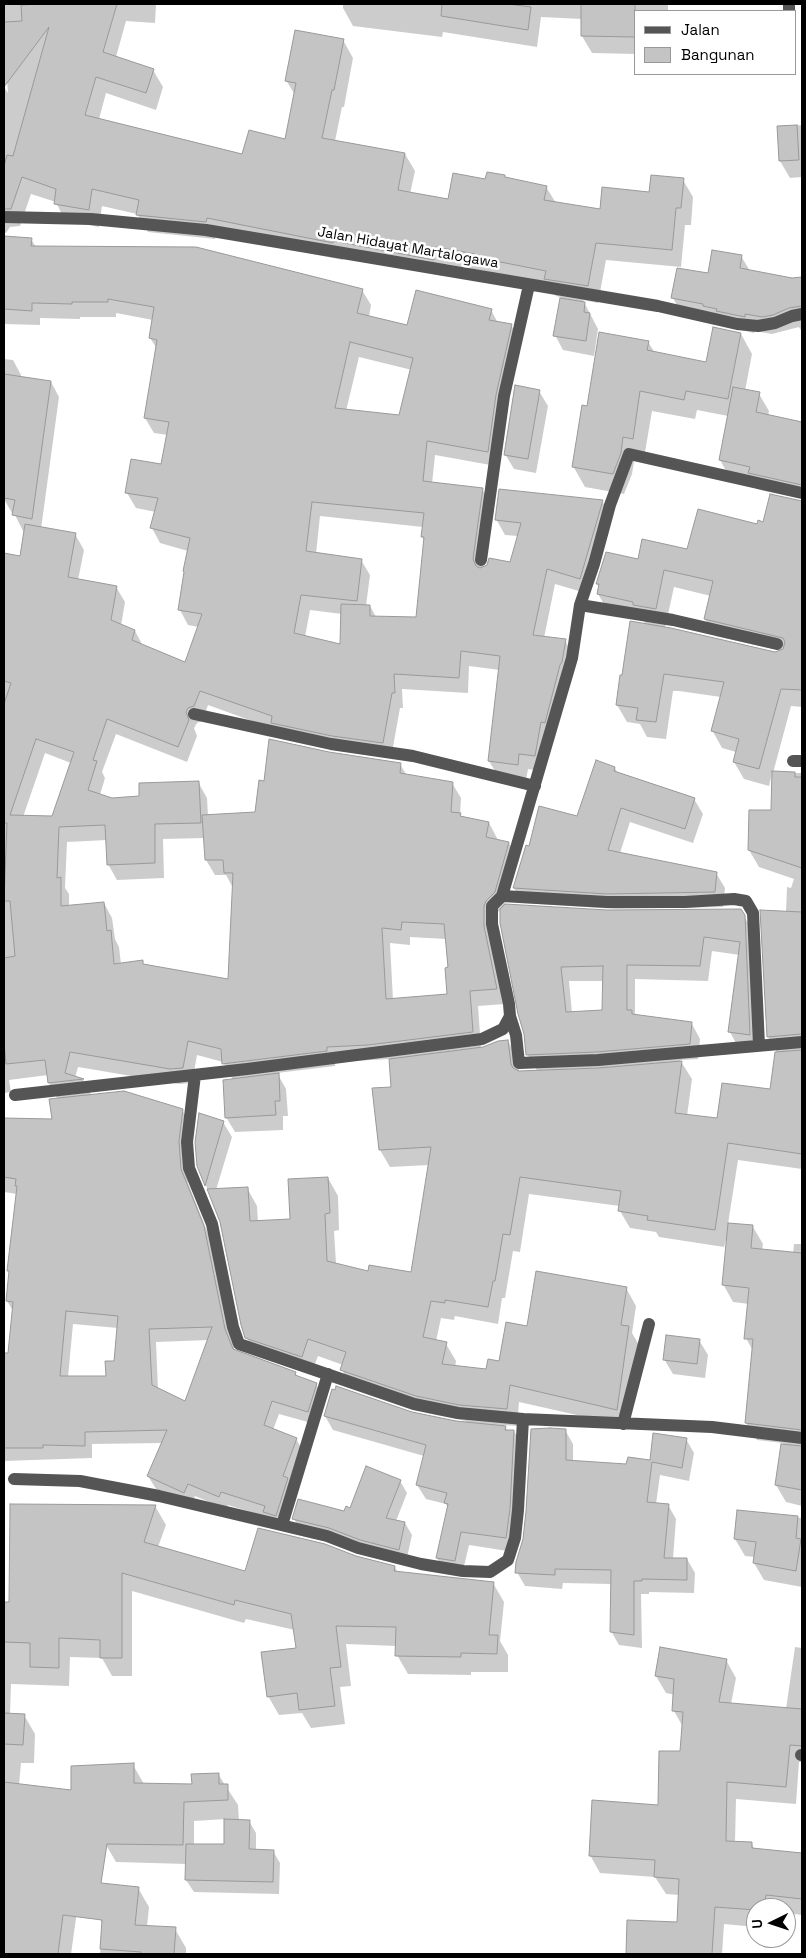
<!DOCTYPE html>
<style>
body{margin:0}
#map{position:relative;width:806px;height:1958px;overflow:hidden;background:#fff;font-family:"Space Grotesk",sans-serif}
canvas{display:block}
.frame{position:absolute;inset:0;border:5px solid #000;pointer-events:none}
.legend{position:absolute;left:634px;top:10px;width:162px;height:65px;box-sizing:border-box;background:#fff;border:1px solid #999;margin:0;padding:6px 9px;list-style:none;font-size:15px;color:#000}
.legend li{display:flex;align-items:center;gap:10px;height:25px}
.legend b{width:25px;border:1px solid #999}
.north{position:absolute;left:746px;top:1898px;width:50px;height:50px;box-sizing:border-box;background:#fff;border:1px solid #999;border-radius:50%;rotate:266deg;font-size:14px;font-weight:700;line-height:20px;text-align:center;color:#000}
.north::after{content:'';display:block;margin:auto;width:18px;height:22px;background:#000;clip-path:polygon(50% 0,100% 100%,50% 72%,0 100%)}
</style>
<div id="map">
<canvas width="806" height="1958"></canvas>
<div class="frame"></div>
<ul class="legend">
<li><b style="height:6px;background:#555"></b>Jalan</li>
<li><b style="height:14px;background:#c4c4c4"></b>Bangunan</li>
</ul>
<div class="north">U</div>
</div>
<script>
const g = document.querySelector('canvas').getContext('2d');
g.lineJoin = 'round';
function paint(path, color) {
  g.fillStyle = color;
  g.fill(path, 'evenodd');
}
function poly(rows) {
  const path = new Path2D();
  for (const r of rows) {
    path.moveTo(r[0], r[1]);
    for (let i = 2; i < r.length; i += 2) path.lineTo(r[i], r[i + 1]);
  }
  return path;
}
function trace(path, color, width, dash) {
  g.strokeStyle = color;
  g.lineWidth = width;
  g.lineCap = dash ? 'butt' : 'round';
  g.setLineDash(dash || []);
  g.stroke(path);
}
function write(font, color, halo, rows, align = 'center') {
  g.font = font + ' "Space Grotesk",sans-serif';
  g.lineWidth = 5;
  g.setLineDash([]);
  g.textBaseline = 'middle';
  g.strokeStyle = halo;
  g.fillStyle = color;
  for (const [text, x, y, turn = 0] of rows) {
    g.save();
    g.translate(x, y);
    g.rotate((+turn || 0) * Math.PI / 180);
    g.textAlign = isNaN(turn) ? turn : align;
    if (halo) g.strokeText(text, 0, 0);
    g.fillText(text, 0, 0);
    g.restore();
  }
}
const shadow = poly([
 [4,4,156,4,155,23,126,21,116,57,153,70,163,87,156,110,106,93,99,119,243,155,286,140,295,95,286,80,343,40,353,58,344,107,342,107,335,141,405,154,415,171,410,194,449,201,486,181,506,179,546,187,556,203,601,210,650,194,683,180,693,197,691,225,685,225,681,267,606,260,598,303,583,300,598,329,594,356,563,350,555,335,561,297,556,296,550,287,484,271,446,264,443,276,343,257,343,260,216,235,215,239,148,232,137,214,102,206,99,227,65,221,56,202,31,194,20,226,10,227,6,233,4,232,4,87,8,93,4,35],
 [343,4,668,4,668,11,635,11,635,54,592,53,582,36,582,19,541,17,537,47,443,32,442,37,353,26,343,8],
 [802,125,802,177,790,178,780,161,778,127],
 [11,237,31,239,36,247,362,290,371,305,369,317,408,327,491,310,498,323,511,325,520,340,496,466,435,455,432,484,482,489,491,504,482,568,510,564,518,536,505,535,496,519,602,501,611,516,589,594,555,584,544,638,565,641,574,656,543,771,528,769,526,780,498,776,489,761,500,670,469,666,468,693,402,689,403,708,400,708,391,758,277,730,208,705,202,721,197,723,194,728,197,736,187,762,116,734,102,772,105,778,100,795,112,799,141,798,198,782,207,798,208,816,256,813,265,782,329,753,400,764,407,776,452,783,461,798,460,815,462,818,489,823,497,838,497,841,509,843,518,858,504,905,607,911,741,911,753,932,758,1050,738,1047,730,1032,740,955,712,951,708,981,635,979,635,1016,692,1024,700,1039,698,1059,680,1060,692,1079,687,1116,718,1120,771,1090,778,1054,768,1037,786,912,787,887,791,888,794,879,759,867,749,850,772,812,772,773,769,786,744,779,734,762,736,752,722,748,712,730,721,697,679,691,673,691,666,739,647,737,640,724,627,722,617,705,623,677,646,625,642,618,608,611,598,594,599,587,597,584,639,561,688,551,764,523,802,502,802,707,791,706,773,773,802,773,802,1169,738,1160,728,1224,753,1227,763,1244,762,1250,793,1254,794,1244,802,1244,802,1506,786,1502,776,1485,783,1443,757,1440,746,1423,753,1351,746,1338,749,1304,733,1302,723,1284,728,1240,726,1240,724,1247,659,1237,656,1232,630,1228,620,1211,620,1206,529,1194,520,1252,513,1251,505,1298,502,1298,498,1324,455,1316,454,1320,441,1318,436,1341,446,1344,456,1361,455,1367,487,1370,500,1363,528,1327,626,1288,636,1306,632,1333,639,1345,626,1426,519,1402,517,1426,504,1425,508,1431,514,1431,522,1445,514,1552,469,1545,462,1575,445,1572,437,1558,448,1508,446,1504,426,1499,417,1485,424,1456,333,1430,325,1416,412,1413,466,1423,466,1421,427,1413,352,1387,342,1370,343,1365,318,1356,311,1374,257,1355,246,1337,221,1222,198,1166,223,1122,232,1137,216,1190,247,1188,257,1206,258,1222,292,1220,328,1178,338,1196,339,1230,334,1231,336,1264,369,1273,412,1274,429,1165,390,1167,380,1150,393,1088,390,1059,335,1062,335,1066,277,1073,286,1089,288,1116,283,1116,283,1130,235,1132,226,1117,233,1080,223,1062,197,1055,192,1083,179,1084,78,1067,75,1078,83,1080,92,1096,182,1110,190,1123,186,1155,188,1183,211,1241,235,1352,295,1373,298,1377,316,1384,323,1397,315,1424,279,1414,273,1430,296,1439,304,1452,284,1528,267,1517,228,1505,226,1509,195,1496,191,1505,156,1489,148,1476,163,1443,92,1444,92,1458,4,1461,4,1370,6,1354,9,1355,13,1311,7,1301,10,1273,9,1271,17,1194,4,1192,4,1119,53,1119,58,1100,49,1083,48,1075,9,1080,11,1092,4,1093,4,554,21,557,26,531,23,531,14,513,12,513,4,499,5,479,4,479,4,359,13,360,21,375,21,378,51,382,59,397,41,529,75,534,84,550,78,580,116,587,125,602,121,626,135,631,143,646,186,663,199,627,188,625,180,610,188,551,160,543,152,528,156,512,136,508,127,493,162,466,168,435,154,433,145,418,157,349,150,338,153,320,116,313,116,317,80,317,80,319,40,318,40,325,4,324,4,238],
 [359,357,412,370,400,417,346,411],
 [320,516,423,527,422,537,425,541,417,618,376,617,370,606,366,606,370,575,361,560,316,554],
 [674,587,711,596,705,619,715,636,782,651,775,653,665,628],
 [310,610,342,614,341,645,305,637],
 [45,753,71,763,52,817,23,817],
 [205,838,206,860,215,875,226,875,233,888,229,981,144,965,142,962,121,964,119,947,115,939,112,918,104,903,69,906,69,894,65,888,67,842,107,840,108,864,117,880,164,878,163,839],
 [501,909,525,1034,527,1054,538,1072,519,1072,518,1059,508,1041,481,1048,478,1006,505,1004,494,916],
 [410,937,446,939,449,996,393,1000,390,943,410,945],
 [569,981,604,981,604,1011,572,1013],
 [73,1324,118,1328,115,1362,107,1377,68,1377],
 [209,1340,185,1402,158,1389,156,1342],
 [741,256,750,271,792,279,802,278,802,332,799,327,772,334,755,331,754,333,683,316,673,298],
 [741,334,752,354,745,391,759,394,769,411,768,416,802,423,802,499,760,490,730,478,720,460,728,416,697,410,695,419,652,411,644,458,635,456,632,474,624,494,585,487,573,466,588,408,648,342,655,353,707,363],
 [539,391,548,406,536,473,514,469,505,454],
 [615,768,618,774,694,799,703,814,693,843,630,822,620,853,716,873,725,888,723,907,616,909,523,903,514,888,526,846,530,847,578,818],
 [699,1340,708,1355,705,1378,673,1374,664,1359],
 [565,1430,573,1444,573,1461,627,1466,651,1461,686,1439,694,1453,689,1481,660,1475,656,1504,668,1505,676,1519,673,1559,687,1559,695,1573,694,1593,649,1592,649,1594,641,1594,642,1648,619,1645,611,1631,612,1584,563,1583,562,1589,525,1586,517,1572],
 [400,1481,407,1493,396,1521,405,1523,412,1535,406,1562,301,1531,294,1519,345,1513],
 [155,1506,166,1525,158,1547,246,1572,356,1557,395,1567,398,1573,493,1583,504,1602,500,1641,508,1655,508,1672,471,1672,471,1675,408,1674,397,1655,397,1646,346,1644,351,1686,340,1687,345,1724,311,1728,302,1713,279,1715,268,1696,297,1649,295,1630,246,1619,244,1623,132,1591,132,1676,112,1676,102,1658,70,1657,69,1686,11,1684,10,1714,24,1715,35,1734,34,1763,21,1763,19,1785,73,1791,133,1765,144,1784,193,1785,218,1774,238,1805,239,1821,249,1821,256,1833,256,1851,273,1851,280,1863,279,1894,194,1892,186,1880,187,1864,116,1862,105,1843,88,1833,71,1954,4,1954,4,1914,22,1916,5,1848,4,1859,4,1603,11,1604],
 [226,1819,225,1845,194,1845,194,1821],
 [738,1512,802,1518,802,1587,764,1580,754,1563,755,1557,745,1556,735,1539],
 [795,1647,802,1648,802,1762,799,1762,796,1804,736,1799,735,1842,751,1843,755,1850,802,1854,802,1915,786,1913,786,1908,756,1908,756,1927,724,1924,722,1954,627,1954,629,1921,678,1924,679,1895,666,1894,655,1877,600,1873,590,1855,659,1806,681,1752,683,1727,674,1711,675,1695,666,1693,656,1676,726,1660,736,1678,731,1704,786,1709],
 [138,1888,149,1907,147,1927,175,1929,186,1948,186,1954,100,1954,103,1926,100,1919]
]);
const building = poly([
 [37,4,117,4,103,52,154,69,146,93,96,77,85,115,242,154,249,130,285,139,296,83,285,81,295,30,344,39,334,90,332,90,322,138,405,153,398,190,448,199,453,173,485,179,487,172,505,175,505,177,547,186,544,200,600,209,602,187,649,192,651,175,684,178,681,208,676,208,672,250,596,243,588,286,544,279,546,271,475,257,475,254,436,247,434,260,334,241,333,243,207,218,206,222,136,215,139,200,92,189,89,210,54,204,56,189,22,177,11,209,4,209,4,166,7,155,13,156,49,27,4,87,4,22,22,21,21,5,37,4],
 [442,4,508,4,531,7,528,30,441,16,442,4],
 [581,4,635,4,635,37,581,36,581,4],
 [797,125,799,160,779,161,777,126,797,125],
 [4,236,32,238,31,246,196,247,363,289,357,313,407,325,416,290,492,309,489,320,512,324,496,395,488,452,427,441,423,481,483,488,473,559,476,566,480,568,487,565,489,558,510,562,521,523,495,520,499,489,603,500,580,579,547,569,533,635,566,639,562,662,560,665,545,723,541,722,535,756,519,754,518,765,488,761,500,656,461,651,459,678,394,674,395,693,392,693,383,743,332,736,271,723,272,716,200,691,194,706,188,708,186,712,189,720,178,747,107,719,93,760,97,761,88,790,112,798,139,796,139,783,199,781,201,823,155,824,155,863,107,865,105,825,59,827,57,878,61,877,61,906,104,902,107,931,111,930,114,964,143,960,143,964,228,979,233,873,224,873,223,860,205,860,202,815,255,812,259,780,264,781,269,739,329,752,401,763,400,773,453,782,451,812,461,813,460,816,489,822,486,837,509,842,495,892,486,901,484,906,484,926,497,989,470,991,473,1032,368,1045,327,1047,327,1051,222,1064,221,1049,188,1041,183,1068,170,1069,70,1052,65,1073,84,1079,48,1083,45,1060,6,1064,4,1043,4,958,15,956,10,901,4,901,7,823,4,823,4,704,11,683,4,681,4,553,20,556,25,524,76,533,68,577,117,586,111,620,135,630,132,640,185,662,202,614,178,610,184,572,183,571,190,538,150,528,158,498,125,493,131,459,161,464,169,422,144,418,157,340,149,338,154,307,108,299,108,302,72,302,72,304,32,303,32,311,4,309,4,236],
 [350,342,413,358,399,415,335,408,350,342],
 [312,502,424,513,421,537,424,537,416,617,370,616,370,605,341,604,340,644,294,633,301,595,357,601,362,559,306,551,312,502],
 [36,739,74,752,52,816,10,815,36,739],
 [402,922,444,924,448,967,445,968,447,994,386,999,382,928,401,930,402,922],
 [712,250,742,255,740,268,792,278,802,277,802,306,789,308,773,315,762,317,745,314,745,317,716,311,717,309,703,306,703,304,671,298,677,268,708,273,712,250],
 [560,298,585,302,584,312,590,313,586,341,553,336,560,298],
 [713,327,741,333,728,399,686,391,684,400,640,391,633,439,623,437,621,453,613,474,572,467,582,405,587,406,599,332,649,341,647,350,706,362,713,327],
 [4,374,51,381,32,519,12,515,15,500,4,498,4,374],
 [515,385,540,390,528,459,504,455,515,385],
 [733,387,760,392,756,412,802,422,802,485,748,473,750,467,719,460,733,387],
 [770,494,802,501,802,690,781,689,759,769,733,762,739,739,711,731,724,682,664,674,656,722,636,720,638,708,616,705,620,675,622,675,630,621,671,628,775,652,783,649,785,642,783,638,704,619,713,581,664,570,656,609,633,605,633,602,597,594,599,584,596,584,606,552,638,559,642,539,687,549,698,509,757,524,758,520,763,522,770,494],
 [596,760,615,767,614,771,695,798,685,829,621,808,608,850,717,872,715,892,607,894,513,888,526,845,529,846,539,806,577,816,596,760],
 [772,771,795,772,795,777,802,777,802,868,748,850,749,810,771,810,772,771],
 [505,904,607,910,741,909,745,915,750,1035,728,1032,740,942,704,937,700,966,627,965,627,1010,632,1010,632,1014,692,1022,690,1044,597,1052,526,1055,524,1034,518,1014,500,923,500,909,505,904],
 [603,966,602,1010,566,1012,561,967,603,966],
 [760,910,802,912,802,1034,767,1037,760,910],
 [508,1040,511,1064,513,1068,519,1071,598,1068,682,1061,675,1113,717,1118,722,1083,770,1089,775,1052,802,1050,802,1154,728,1143,715,1230,647,1220,648,1216,618,1211,621,1191,520,1177,510,1235,503,1234,495,1281,493,1281,488,1307,445,1300,445,1303,431,1301,423,1337,447,1342,442,1364,486,1369,488,1359,499,1361,506,1322,527,1326,536,1271,627,1287,621,1325,629,1326,617,1410,510,1385,507,1409,459,1405,416,1396,340,1370,346,1352,308,1339,302,1357,245,1338,241,1325,220,1222,207,1189,248,1187,250,1221,290,1219,288,1179,328,1177,330,1213,325,1214,327,1261,368,1271,369,1265,411,1272,431,1147,379,1150,372,1088,391,1087,389,1059,483,1047,498,1041,508,1040],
 [279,1073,280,1101,275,1101,276,1115,225,1118,223,1080,279,1073],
 [124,1091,183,1109,179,1141,181,1169,204,1226,225,1329,233,1349,296,1372,295,1375,317,1383,308,1412,272,1401,264,1425,297,1438,283,1476,288,1478,276,1516,263,1512,265,1506,221,1492,219,1497,188,1484,184,1493,147,1476,167,1430,85,1432,85,1446,43,1445,43,1448,4,1448,4,1353,8,1353,13,1302,6,1301,9,1271,7,1271,17,1186,15,1186,16,1179,4,1177,4,1118,52,1119,49,1099,124,1091],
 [66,1311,118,1316,114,1361,105,1361,106,1376,60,1376,66,1311],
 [212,1327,185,1401,152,1385,149,1329,212,1327],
 [199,1113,224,1121,205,1186,197,1166,195,1142,199,1113],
 [728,1223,753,1225,751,1248,802,1253,802,1430,745,1423,753,1339,744,1339,749,1288,722,1285,728,1223],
 [666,1335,700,1339,697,1364,663,1360,666,1335],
 [336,1386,412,1412,456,1421,506,1426,505,1430,514,1430,510,1509,506,1538,461,1532,455,1561,436,1558,448,1504,444,1503,447,1493,416,1485,426,1445,324,1416,332,1389,335,1390,336,1386],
 [550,1428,566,1429,566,1460,626,1464,628,1457,650,1460,653,1433,687,1438,682,1468,652,1462,647,1502,669,1504,664,1558,687,1558,687,1580,642,1579,642,1581,634,1581,634,1635,610,1632,611,1570,555,1569,555,1575,515,1573,516,1562,523,1539,526,1511,531,1429,550,1428],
 [781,1444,802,1446,802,1490,775,1485,781,1444],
 [366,1466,401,1480,386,1518,405,1522,399,1550,360,1540,329,1528,292,1519,298,1499,344,1511,346,1506,350,1508,366,1466],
 [10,1504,156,1505,144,1542,245,1571,258,1528,325,1544,356,1556,395,1566,394,1571,494,1582,489,1635,498,1635,497,1654,461,1653,461,1657,395,1656,396,1627,336,1626,341,1667,330,1668,335,1706,299,1710,297,1693,267,1697,261,1652,296,1648,291,1614,235,1600,234,1605,122,1573,122,1658,100,1658,100,1640,59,1638,59,1668,30,1667,30,1643,4,1642,4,1602,9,1602,10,1504],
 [737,1510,798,1516,796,1538,801,1539,796,1571,753,1563,756,1542,734,1539,737,1510],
 [660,1647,727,1659,719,1702,802,1709,802,1746,790,1745,786,1787,727,1782,726,1841,752,1842,752,1848,802,1853,802,1899,766,1895,764,1908,756,1908,756,1910,715,1907,712,1954,626,1954,627,1920,677,1922,679,1879,654,1877,655,1860,589,1856,592,1800,658,1805,659,1751,680,1751,683,1712,672,1711,674,1679,655,1676,660,1647],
 [4,1713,25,1714,23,1745,4,1744,4,1713],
 [134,1763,134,1783,192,1784,191,1774,219,1773,219,1784,228,1784,228,1800,184,1802,183,1845,107,1844,101,1883,139,1887,135,1925,176,1927,174,1954,141,1954,141,1952,100,1949,102,1920,63,1915,58,1954,4,1954,4,1782,71,1790,71,1766,134,1763],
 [224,1819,250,1820,249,1849,274,1850,273,1882,185,1880,186,1844,224,1844,224,1819]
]);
const minor = poly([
 [789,4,789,11],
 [4,217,91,219,206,230,658,306,737,324,758,326,775,323,792,316,802,314],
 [481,560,504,396,529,285],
 [580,605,673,620,777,644],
 [194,714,331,744,413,756,535,786],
 [793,761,802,761],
 [502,896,607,902,685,902,734,899,746,901,753,913,759,1045],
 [510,1016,516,1035,519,1063,598,1060,802,1042],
 [195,1075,187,1142,189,1168,212,1224,233,1327,239,1344,414,1404,458,1413,523,1419],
 [15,1095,247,1069,482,1039,503,1029,510,1016,509,1004,492,924,492,906,502,896,572,658,580,605,594,564,610,505,629,454,802,493],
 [623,1424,649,1324],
 [14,1479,80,1481,159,1496,327,1536,358,1548,421,1564,463,1571,490,1572,508,1560,515,1538,518,1510,523,1419,712,1427,802,1438],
 [282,1525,328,1374],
 [801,1755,802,1755]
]);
const streetNames = [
 ["Jalan Hidayat Martalogawa",408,248,10]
];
paint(shadow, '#0003');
paint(building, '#c4c4c4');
trace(building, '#999', 1);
trace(minor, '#555', 12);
write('14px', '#000', '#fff', streetNames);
</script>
